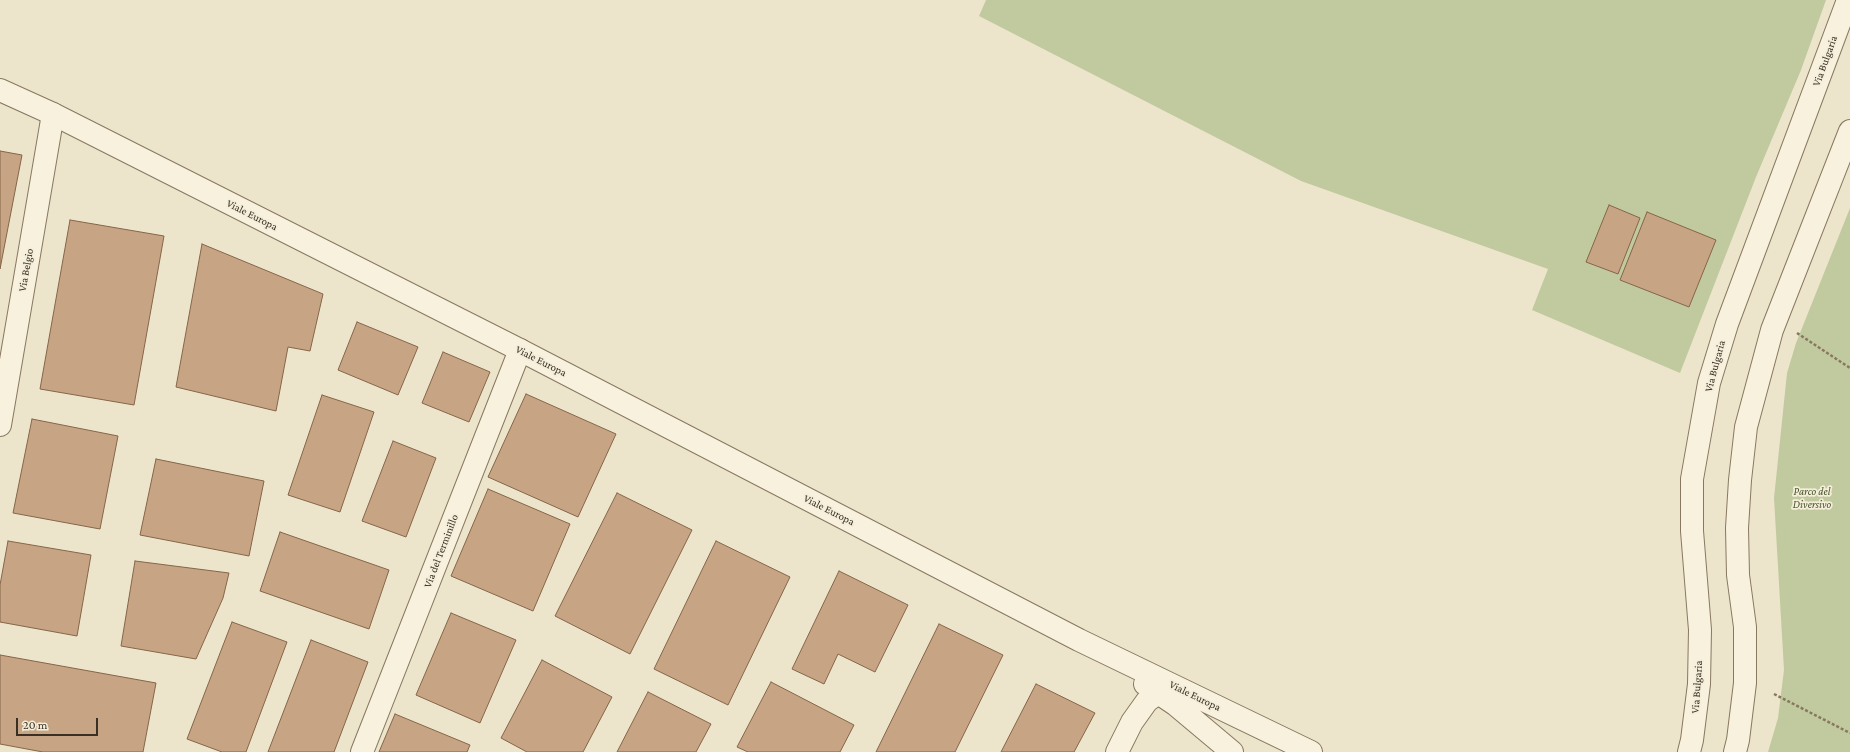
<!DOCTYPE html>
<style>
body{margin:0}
#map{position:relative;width:1850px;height:752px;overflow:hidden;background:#ece5cb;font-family:"Crimson Pro",serif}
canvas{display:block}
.scale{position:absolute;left:16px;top:718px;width:82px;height:18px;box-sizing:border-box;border:2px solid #392f22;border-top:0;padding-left:5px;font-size:12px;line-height:14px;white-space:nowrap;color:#392f22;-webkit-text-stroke:3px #f4eeda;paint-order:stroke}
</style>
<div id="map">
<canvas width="1850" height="752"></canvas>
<div class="scale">20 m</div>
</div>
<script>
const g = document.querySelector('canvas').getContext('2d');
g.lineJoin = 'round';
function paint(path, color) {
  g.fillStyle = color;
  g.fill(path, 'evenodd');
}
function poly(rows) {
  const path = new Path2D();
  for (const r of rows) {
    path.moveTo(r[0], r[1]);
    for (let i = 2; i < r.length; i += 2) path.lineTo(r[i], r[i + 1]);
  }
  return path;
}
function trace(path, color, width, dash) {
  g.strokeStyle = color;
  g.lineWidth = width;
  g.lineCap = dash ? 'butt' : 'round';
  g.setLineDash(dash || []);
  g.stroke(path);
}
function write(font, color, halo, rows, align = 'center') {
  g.font = font + ' "Crimson Pro",serif';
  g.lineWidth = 3.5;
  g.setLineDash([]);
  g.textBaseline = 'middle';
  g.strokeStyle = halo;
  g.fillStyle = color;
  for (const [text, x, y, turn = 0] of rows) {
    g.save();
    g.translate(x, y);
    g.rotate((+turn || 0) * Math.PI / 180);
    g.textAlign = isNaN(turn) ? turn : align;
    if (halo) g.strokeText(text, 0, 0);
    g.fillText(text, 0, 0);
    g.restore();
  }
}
const green = poly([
 [986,0,1826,0,1801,70,1756,177,1680,373,1532,310,1548,269,1301,181,979,16],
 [1850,208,1850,752,1768,752,1778,718,1784,670,1774,498,1787,373,1796,343]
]);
const building = poly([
 [0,151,22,155,0,269,0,151],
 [1609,205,1640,218,1618,274,1586,262,1609,205],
 [1647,212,1716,240,1689,307,1620,280,1647,212],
 [70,220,164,236,134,405,40,389,70,220],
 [202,244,323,294,310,351,288,347,276,411,176,387,202,244],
 [357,322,418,347,398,395,338,370,357,322],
 [443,352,490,372,469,422,422,403,443,352],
 [526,394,616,434,578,517,488,477,526,394],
 [322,395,374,412,340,512,288,495,322,395],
 [32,419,118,436,100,529,13,513,32,419],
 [393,441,436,458,406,537,362,521,393,441],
 [156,459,264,481,249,556,140,535,156,459],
 [488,489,570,524,533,611,451,576,488,489],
 [617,493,692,530,630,654,555,616,617,493],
 [280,532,389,570,369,629,260,591,280,532],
 [8,541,91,555,77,636,0,622,0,585,8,541],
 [716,541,790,577,728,705,654,669,716,541],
 [135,561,229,573,223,598,196,659,121,646,135,561],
 [839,571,908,605,875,672,838,654,824,684,792,669,839,571],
 [451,613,516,640,480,723,416,695,451,613],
 [232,622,287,642,246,752,222,752,187,739,232,622],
 [939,624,1003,655,955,752,876,752,939,624],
 [311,640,368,662,334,752,268,752,311,640],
 [0,655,156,683,143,752,43,752,0,744,0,655],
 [542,660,612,697,583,752,527,752,501,738,542,660],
 [771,682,854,725,840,752,748,752,737,747,771,682],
 [1036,684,1095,713,1074,752,1001,752,1036,684],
 [648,692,711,724,696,752,617,752,648,692],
 [395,714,470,745,467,752,379,752,395,714]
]);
const path = poly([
 [1797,333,1850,368],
 [1774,694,1850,733]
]);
const minor = poly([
 [0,425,53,114],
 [362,752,520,350],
 [1117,752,1132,722,1147,701,1158,693,1177,692]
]);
const tertiary = poly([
 [0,90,53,114,520,350,1079,640,1311,752],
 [1145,684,1176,705,1232,752],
 [1689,752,1692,740,1699,684,1700,630,1692,531,1692,479,1709,383,1727,324,1848,0],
 [1735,752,1738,740,1745,683,1745,627,1738,575,1737,528,1740,480,1746,427,1772,330,1850,131]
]);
const streetNames = [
 ["Via Bulgaria",1825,61,-70],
 ["Viale Europa",252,215,27],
 ["Via Belgio",26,270,-80],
 ["Viale Europa",541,361,27],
 ["Via Bulgaria",1715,366,-75],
 ["Viale Europa",829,510,27],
 ["Via del Terminillo",441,551,-69],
 ["Via Bulgaria",1697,687,-86],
 ["Viale Europa",1195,696,26]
];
const parkNames = [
 ["Parco del",1812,492],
 ["Diversivo",1812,505]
];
paint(green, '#c1ca9f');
paint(building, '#c7a584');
trace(building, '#856548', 1);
trace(minor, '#887860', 24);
trace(tertiary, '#887860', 24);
trace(path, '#887860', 2.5, [3, 2]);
trace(minor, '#f7f1de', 22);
trace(tertiary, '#f7f1de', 22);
write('11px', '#392f22', '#f4eeda', streetNames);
write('italic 11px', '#46542a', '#f4eeda', parkNames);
</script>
